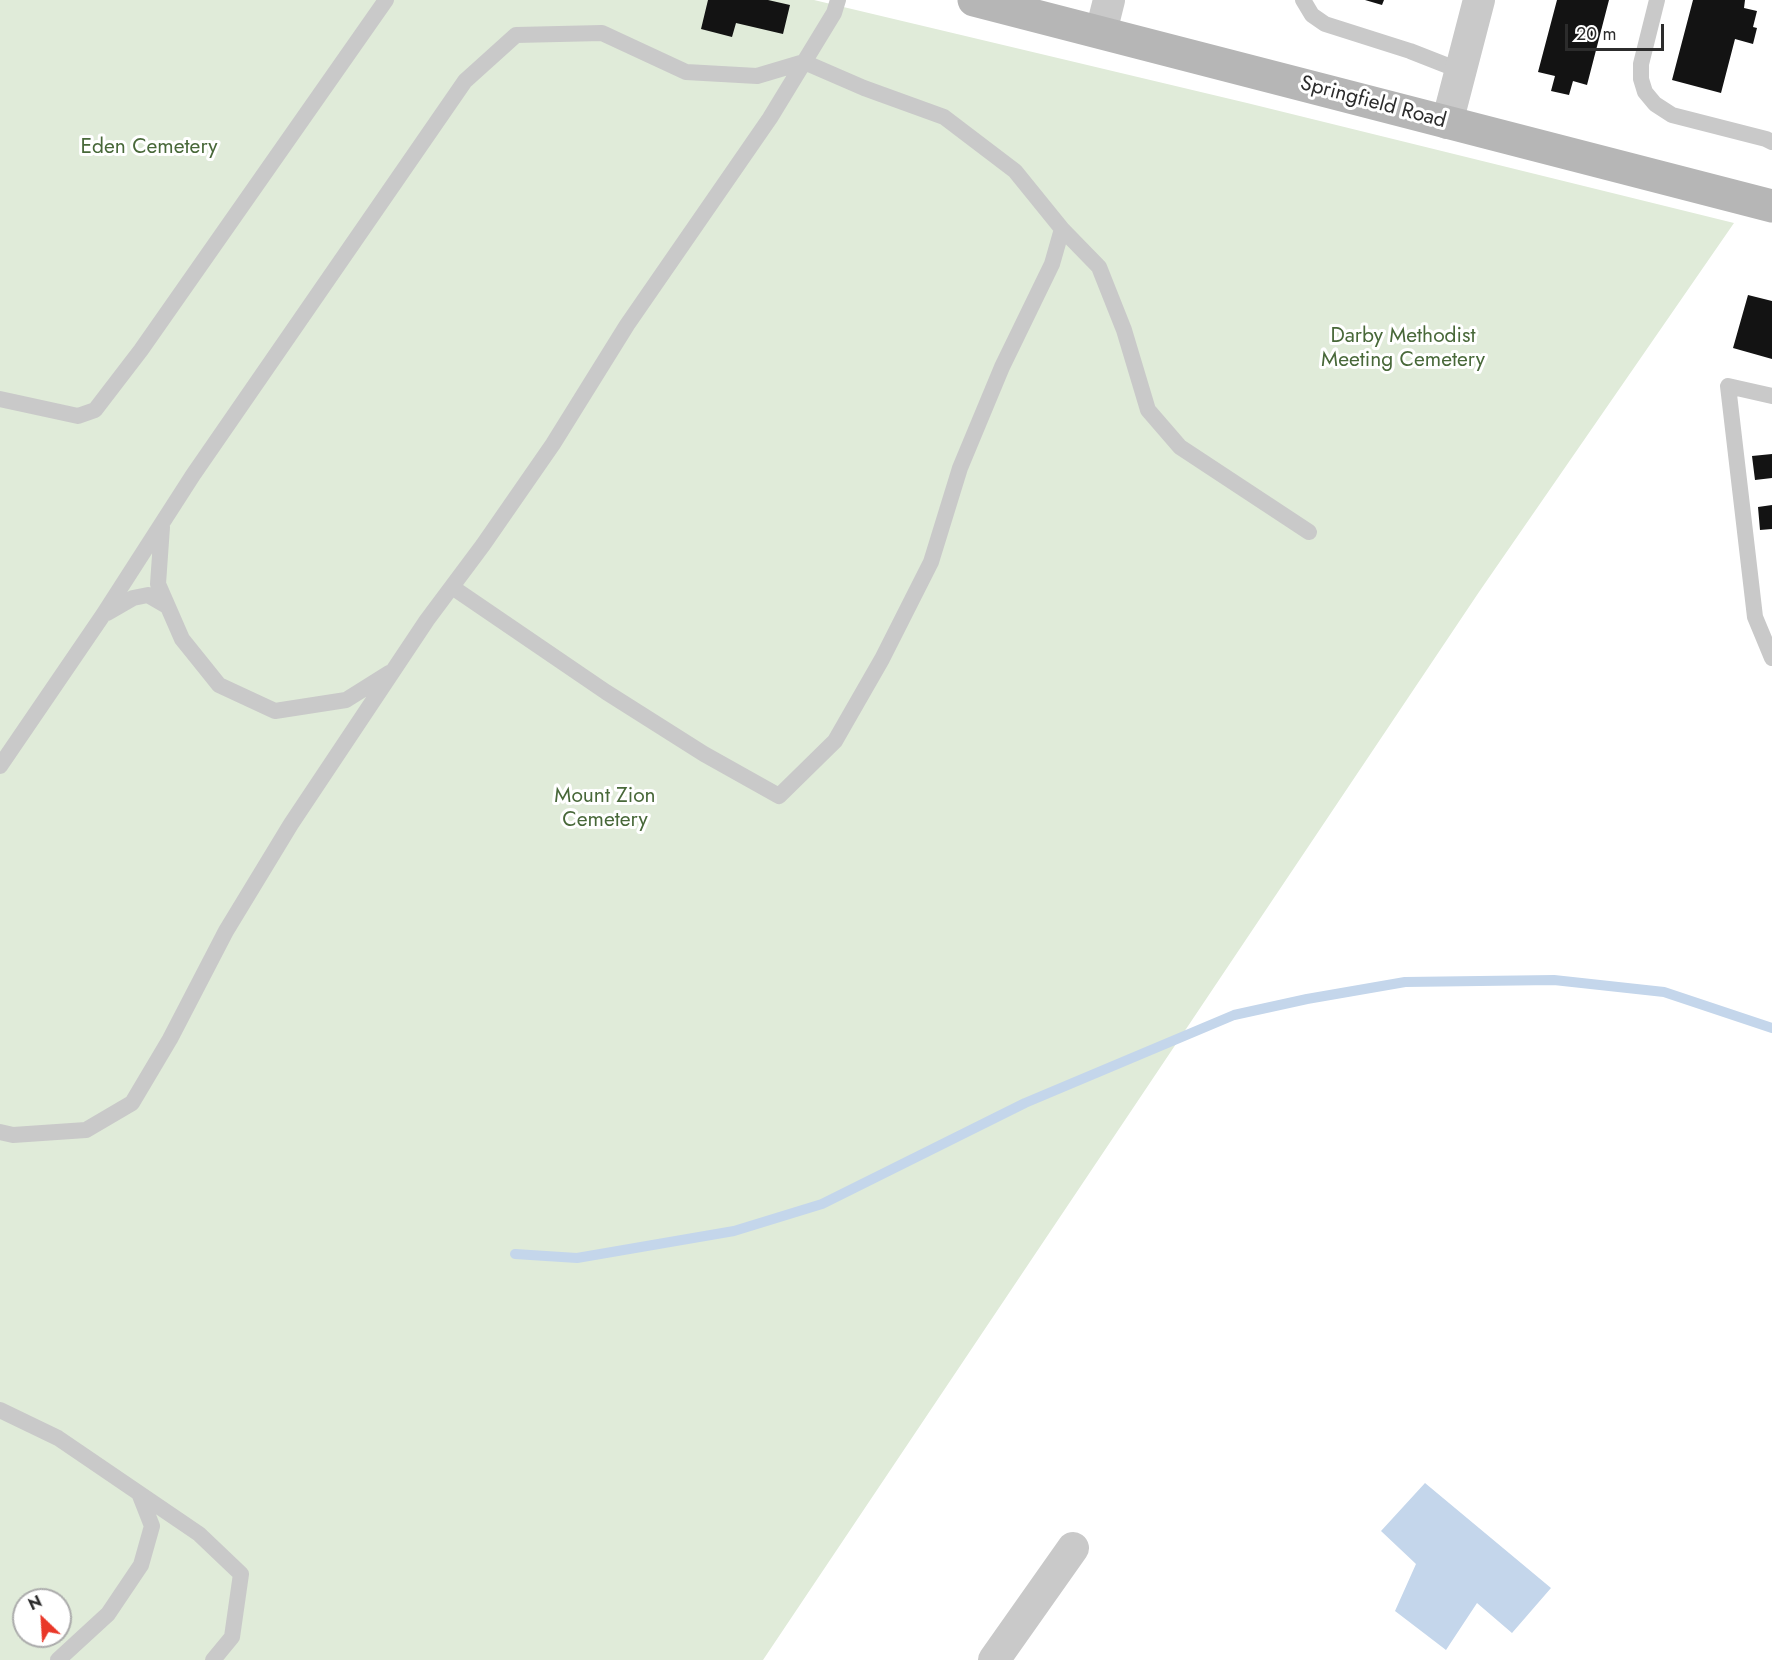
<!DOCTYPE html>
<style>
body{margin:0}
#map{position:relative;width:1772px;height:1660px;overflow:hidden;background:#fff;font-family:Jost,sans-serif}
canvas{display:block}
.north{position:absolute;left:12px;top:1588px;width:60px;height:60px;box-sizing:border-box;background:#fff;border:2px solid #ababab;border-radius:50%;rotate:335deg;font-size:16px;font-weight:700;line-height:24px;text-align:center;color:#2c2c2c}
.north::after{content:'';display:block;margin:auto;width:21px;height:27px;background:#e93728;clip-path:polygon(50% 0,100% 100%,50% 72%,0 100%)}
.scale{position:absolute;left:1565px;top:24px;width:99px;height:27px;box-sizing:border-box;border:3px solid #2c2c2c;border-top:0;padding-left:8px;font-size:18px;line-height:21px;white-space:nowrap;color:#2c2c2c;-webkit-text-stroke:4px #fff;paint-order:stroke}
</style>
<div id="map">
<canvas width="1772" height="1660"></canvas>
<div class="north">N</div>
<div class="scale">20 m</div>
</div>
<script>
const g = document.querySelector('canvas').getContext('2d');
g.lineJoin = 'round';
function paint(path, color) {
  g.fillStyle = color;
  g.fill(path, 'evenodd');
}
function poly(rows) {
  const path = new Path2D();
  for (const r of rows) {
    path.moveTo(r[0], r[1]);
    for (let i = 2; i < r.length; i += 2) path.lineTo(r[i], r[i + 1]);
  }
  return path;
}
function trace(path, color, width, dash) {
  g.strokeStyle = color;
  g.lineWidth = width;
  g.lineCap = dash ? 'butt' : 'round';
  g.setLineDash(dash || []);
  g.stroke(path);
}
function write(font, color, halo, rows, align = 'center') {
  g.font = font + ' Jost,sans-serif';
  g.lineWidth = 6;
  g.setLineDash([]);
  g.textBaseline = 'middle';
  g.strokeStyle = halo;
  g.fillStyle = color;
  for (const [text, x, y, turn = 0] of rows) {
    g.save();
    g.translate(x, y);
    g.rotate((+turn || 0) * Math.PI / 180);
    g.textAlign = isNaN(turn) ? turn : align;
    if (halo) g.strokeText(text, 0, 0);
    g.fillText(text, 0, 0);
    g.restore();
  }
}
const green = poly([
 [0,0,814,0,1247,103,1734,223,1479,592,763,1660,0,1660],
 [24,1600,60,1600,60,1636,24,1636]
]);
const water = poly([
 [1425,1483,1551,1588,1512,1633,1477,1603,1446,1650,1395,1611,1416,1564,1381,1531]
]);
const stream = poly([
 [515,1254,577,1258,734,1231,822,1204,1025,1103,1234,1015,1307,999,1405,982,1554,980,1664,992,1772,1028]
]);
const building = poly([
 [708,0,768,0,790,5,783,34,736,23,732,37,701,29],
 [1365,0,1384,0,1382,5],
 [1557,0,1609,0,1587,85,1573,81,1569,95,1551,91,1555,76,1538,72],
 [1693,0,1745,0,1744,8,1757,11,1753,27,1757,28,1753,44,1735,39,1721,93,1672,80],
 [1748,295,1772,301,1772,359,1733,348],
 [1772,454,1772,478,1755,480,1752,456],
 [1772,505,1772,529,1760,530,1758,507]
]);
const lane = poly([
 [1303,0,1312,15,1325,24,1410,51,1461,71],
 [1657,0,1641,64,1641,79,1645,92,1655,104,1672,115,1766,139,1772,142],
 [1062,229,1099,267,1124,330,1148,410,1180,447,1309,532],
 [1772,396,1728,386,1755,617,1772,658],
 [0,399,78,416,95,410,141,350,386,0],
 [162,527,158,584,182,639,219,685,275,711,346,700,389,673],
 [107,613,133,598,148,595,167,606],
 [0,766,103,615,193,475,465,81,516,35,602,33,686,72,757,76,804,62,864,88,944,117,1015,171,1062,229,1052,264,1002,367,960,468,931,562,882,659,835,741,779,796,704,754,606,692,452,587],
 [0,1132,13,1135,86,1130,132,1103,170,1039,226,931,291,824,427,620,483,545,553,444,627,325,770,118,834,13,838,0],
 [0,1410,58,1438,199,1534,241,1574,232,1637,213,1660],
 [58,1660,108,1614,141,1565,152,1526,139,1493]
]);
const street = poly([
 [1101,32,1109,0],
 [1447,123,1479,0],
 [994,1660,1073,1548]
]);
const secondary = poly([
 [974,0,1772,206]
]);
const streetNames = [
 ["Springfield Road",1373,103,15]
];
const parkNames = [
 ["Eden Cemetery",149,148],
 ["Darby Methodist",1403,337],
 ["Meeting Cemetery",1403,361],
 ["Mount Zion",605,797],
 ["Cemetery",605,821]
];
paint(green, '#e0ebd9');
paint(water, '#c4d6eb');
trace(stream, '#c4d6eb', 10);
paint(building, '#131313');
trace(lane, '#c9c9c9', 16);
trace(street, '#c9c9c9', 32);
trace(secondary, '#b6b6b6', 33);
write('21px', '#2c2c2c', '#fff', streetNames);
write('21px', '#486839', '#fff', parkNames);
</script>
